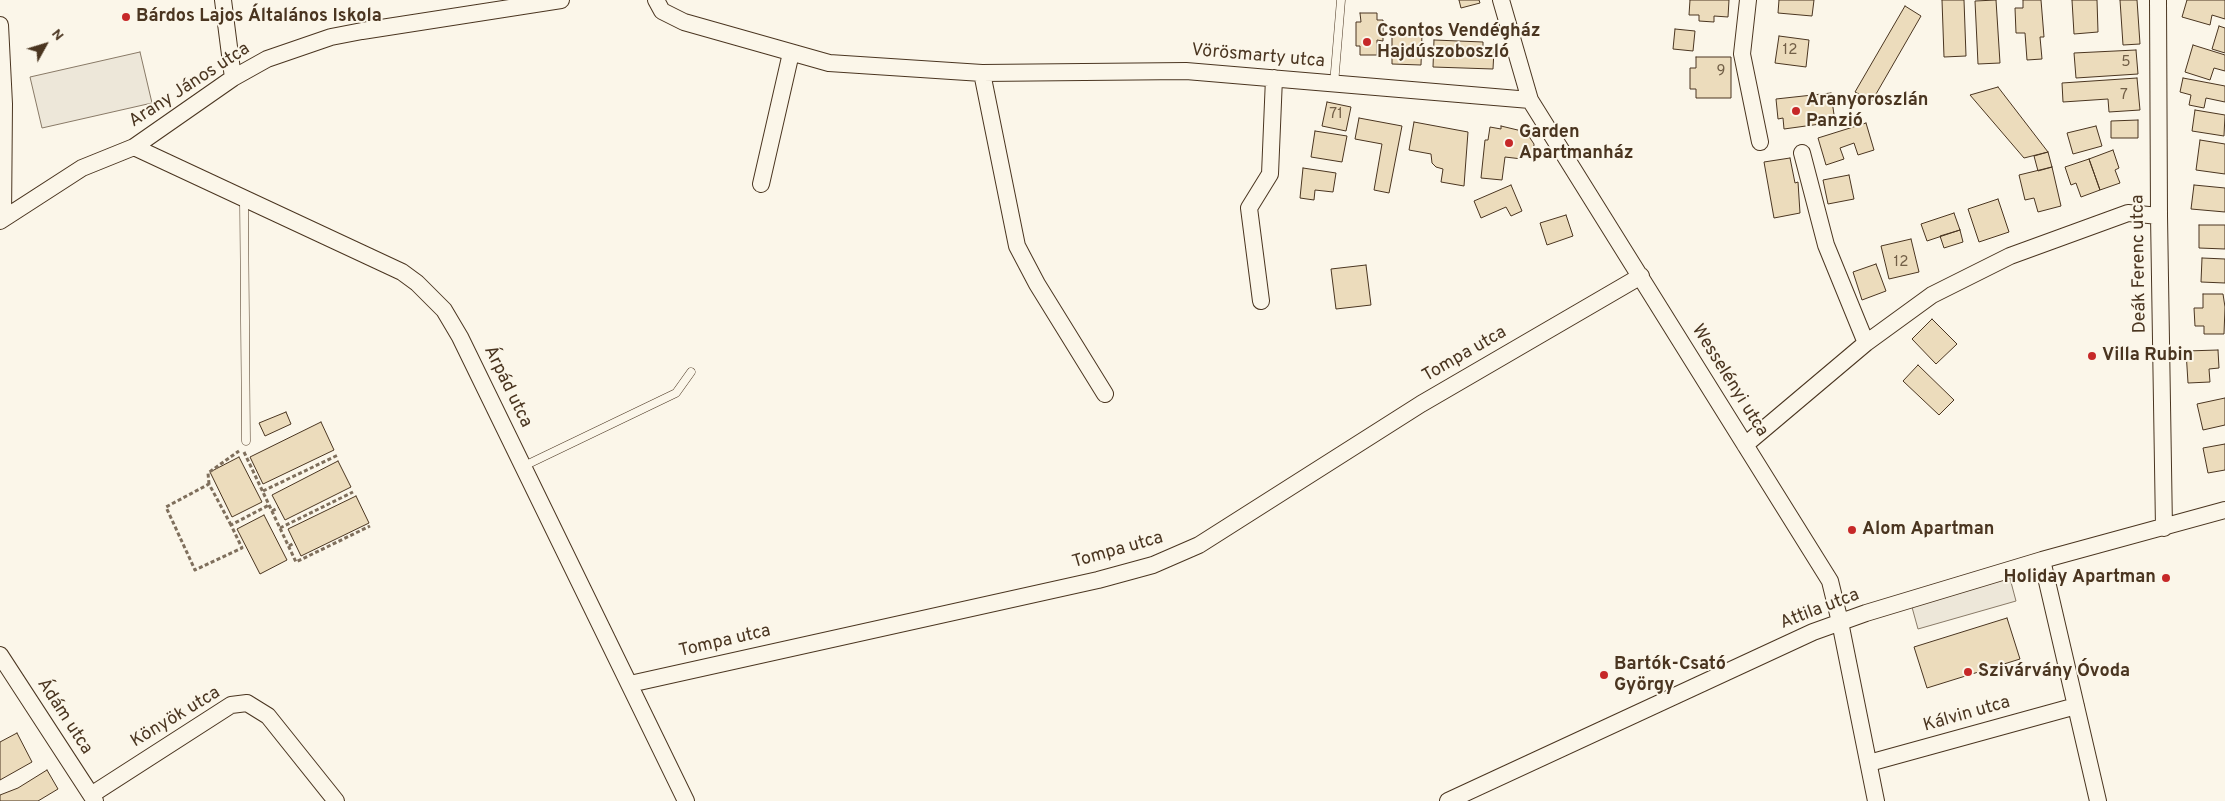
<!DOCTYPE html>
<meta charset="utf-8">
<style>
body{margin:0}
#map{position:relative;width:2225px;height:801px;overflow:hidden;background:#fbf6e9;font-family:Overpass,sans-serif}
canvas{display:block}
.north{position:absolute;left:20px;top:20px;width:50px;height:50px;-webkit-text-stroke:4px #fbf6e9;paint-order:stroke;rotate:51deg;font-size:14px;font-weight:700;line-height:20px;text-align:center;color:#4a3520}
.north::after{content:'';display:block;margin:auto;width:18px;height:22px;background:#4a3520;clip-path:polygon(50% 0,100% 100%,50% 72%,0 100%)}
</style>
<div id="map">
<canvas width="2225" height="801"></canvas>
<div class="north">N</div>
</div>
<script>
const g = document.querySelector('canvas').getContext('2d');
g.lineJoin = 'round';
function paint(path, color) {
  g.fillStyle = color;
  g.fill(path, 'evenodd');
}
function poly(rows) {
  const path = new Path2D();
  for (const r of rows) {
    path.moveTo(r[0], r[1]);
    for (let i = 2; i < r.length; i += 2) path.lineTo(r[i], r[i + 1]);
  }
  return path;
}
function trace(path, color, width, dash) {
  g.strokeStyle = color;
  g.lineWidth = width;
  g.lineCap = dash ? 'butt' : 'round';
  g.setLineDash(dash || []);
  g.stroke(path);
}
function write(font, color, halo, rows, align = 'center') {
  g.font = font + ' Overpass,sans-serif';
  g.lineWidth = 4;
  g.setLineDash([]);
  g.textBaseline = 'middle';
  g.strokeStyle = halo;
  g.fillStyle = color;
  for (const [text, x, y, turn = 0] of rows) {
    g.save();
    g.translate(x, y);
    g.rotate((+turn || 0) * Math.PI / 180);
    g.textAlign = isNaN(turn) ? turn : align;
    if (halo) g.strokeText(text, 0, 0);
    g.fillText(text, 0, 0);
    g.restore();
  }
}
const parking = poly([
 [140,52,152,103,42,128,30,77,140,52],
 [2008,571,2016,601,1918,629,1910,600,2008,571]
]);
const building = poly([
 [1459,0,1479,0,1480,3,1461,8,1459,0],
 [1690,0,1729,0,1728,17,1714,16,1714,22,1699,21,1699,15,1689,15,1690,0],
 [1779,0,1814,0,1812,16,1778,13,1779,0],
 [1942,0,1964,0,1966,56,1944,57,1942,0],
 [1996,0,2000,63,1978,64,1975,1,1996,0],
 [2023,0,2041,0,2044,37,2040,37,2042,59,2027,60,2025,33,2016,33,2015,8,2023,8,2023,0],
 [2072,0,2097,0,2098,32,2074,34,2072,0],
 [2120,0,2137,0,2140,44,2123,45,2120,0],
 [2187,0,2225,0,2225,19,2212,15,2210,25,2182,17,2187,0],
 [1905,6,1921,16,1872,101,1855,92,1905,6],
 [1360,13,1377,13,1377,20,1383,20,1383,41,1377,40,1377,55,1360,55,1360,46,1356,46,1356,22,1361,22,1360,13],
 [2219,26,2225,28,2225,53,2212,49,2219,26],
 [1675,29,1695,31,1693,51,1673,49,1675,29],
 [1392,34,1422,34,1421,65,1392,64,1392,34],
 [1779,36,1809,40,1806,67,1775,63,1779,36],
 [1434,40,1483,42,1483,49,1494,50,1493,69,1433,67,1434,40],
 [2193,45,2225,55,2225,71,2214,68,2210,80,2185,72,2193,45],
 [2136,50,2138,74,2076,78,2074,53,2136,50],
 [1696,57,1731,57,1731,98,1696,98,1696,89,1690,89,1690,68,1696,68,1696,57],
 [2137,78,2140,110,2109,112,2108,99,2063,102,2062,83,2137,78],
 [2183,78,2225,86,2225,102,2206,98,2204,108,2189,105,2191,95,2180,92,2183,78],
 [1998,87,2048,152,2024,158,1970,95,1998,87],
 [1831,93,1835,122,1784,129,1783,118,1778,119,1776,99,1831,93],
 [1327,102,1351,107,1346,131,1322,126,1327,102],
 [2195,110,2225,115,2224,136,2192,131,2195,110],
 [1359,118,1402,126,1389,193,1374,190,1382,144,1355,139,1359,118],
 [2138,120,2138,138,2111,138,2111,121,2138,120],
 [1414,122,1468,132,1464,186,1441,182,1443,169,1436,167,1432,163,1431,154,1409,150,1414,122],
 [1866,123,1874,150,1858,155,1854,143,1840,148,1844,159,1826,165,1818,138,1866,123],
 [1501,126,1526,132,1534,144,1533,157,1523,155,1522,159,1505,157,1502,180,1481,178,1485,140,1488,140,1490,127,1501,129,1501,126],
 [2096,126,2102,146,2073,154,2067,133,2096,126],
 [1315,131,1347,136,1342,162,1311,157,1315,131],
 [2200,140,2225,144,2225,174,2196,170,2200,140],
 [2113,150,2119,168,2115,170,2120,183,2100,190,2089,159,2113,150],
 [2048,152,2052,167,2038,171,2034,156,2048,152],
 [1790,158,1795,183,1798,182,1800,213,1774,218,1764,162,1790,158],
 [2089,159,2100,190,2081,197,2076,183,2071,185,2065,167,2089,159],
 [2052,167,2061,206,2038,212,2034,198,2025,200,2019,175,2052,167],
 [1303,168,1336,173,1333,192,1315,190,1314,200,1300,198,1303,168],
 [1849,175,1854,199,1828,204,1823,180,1849,175],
 [1511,185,1522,211,1511,216,1506,207,1481,218,1474,201,1511,185],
 [2194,185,2225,188,2225,212,2191,209,2194,185],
 [1998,199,2009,232,1979,242,1968,209,1998,199],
 [1954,213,1960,230,1927,241,1921,224,1954,213],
 [1566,215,1573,236,1547,245,1540,223,1566,215],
 [2199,225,2225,225,2225,249,2199,248,2199,225],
 [1960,230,1963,242,1944,248,1940,236,1960,230],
 [1911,239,1919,272,1889,279,1881,246,1911,239],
 [2202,258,2225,259,2225,283,2201,282,2202,258],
 [1876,264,1886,291,1862,300,1853,272,1876,264],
 [1366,265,1371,305,1336,309,1331,269,1366,265],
 [2203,294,2223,294,2225,307,2224,334,2204,334,2204,326,2195,326,2194,308,2203,308,2203,294],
 [1932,319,1957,344,1936,364,1912,339,1932,319],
 [2218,350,2219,368,2209,369,2210,382,2188,383,2186,351,2218,350],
 [1918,365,1954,400,1939,415,1903,381,1918,365],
 [2225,398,2225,425,2203,430,2197,404,2225,398],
 [286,412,291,424,265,436,259,423,286,412],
 [321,422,334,450,263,484,250,457,321,422],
 [2225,444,2225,470,2208,473,2203,448,2225,444],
 [239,457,262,502,232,517,210,472,239,457],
 [338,461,351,487,285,520,272,495,338,461],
 [356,496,369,523,301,556,288,529,356,496],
 [264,515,287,560,260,574,237,529,264,515],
 [2007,618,2020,659,1927,688,1914,647,2007,618],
 [17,733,32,762,0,780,0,742,17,733],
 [47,770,58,789,38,801,0,801,0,795,18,788,47,770]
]);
const path = poly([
 [244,452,296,562,370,526],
 [209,484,208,473,239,451],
 [263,491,338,455],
 [272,511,278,508],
 [231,525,209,484,166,507,195,570,242,548,231,525,269,505],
 [280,528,353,492],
 [289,546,294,543]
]);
const lane = poly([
 [1334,84,1341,0],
 [244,200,246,441],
 [524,466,676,393,691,372]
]);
const street = poly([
 [223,0,233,78],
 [656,0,662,11,684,22,829,63,982,73,1186,71,1530,100],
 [1501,0,1530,100,1830,581,1840,622,1876,801],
 [1748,0,1742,54,1760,142],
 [2158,0,2159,216,2164,528],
 [0,25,4,104,3,219],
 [982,73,1017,246,1037,284,1105,394],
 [134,147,402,272,417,283,444,310,460,337,686,801],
 [1802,153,1826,245,1866,343],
 [761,184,791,53],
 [0,221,82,168,134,147,233,78,267,59,331,37,362,31,561,0],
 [1261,301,1249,208,1270,174,1274,78],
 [1745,445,1866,343,1932,295,2010,256,2128,213,2159,216],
 [2042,560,2098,801],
 [0,655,95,801],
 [630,684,1098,580,1153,565,1199,545,1421,404,1641,276],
 [1869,763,2076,706],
 [91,795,231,705,247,703,268,716,336,801],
 [1448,801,1813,632,1866,613,2042,560,2225,510]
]);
const markers = [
 [126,17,5,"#c62828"],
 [1367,42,5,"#c62828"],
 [1796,111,5,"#c62828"],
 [1509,143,5,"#c62828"],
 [2092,356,5,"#c62828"],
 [1852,530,5,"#c62828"],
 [2166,578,5,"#c62828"],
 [1968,672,5,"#c62828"],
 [1604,675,5,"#c62828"]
];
const numberNames = [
 ["12",1790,51],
 ["5",2126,63],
 ["9",1721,72],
 ["7",2124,96],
 ["71",1336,115],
 ["12",1901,263]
];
const poiNames = [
 ["Bárdos Lajos Általános Iskola",136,17],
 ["Csontos Vendégház",1377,32],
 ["Hajdúszoboszló",1377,53],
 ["Aranyoroszlán",1806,101],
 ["Panzió",1806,122],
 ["Garden",1519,133],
 ["Apartmanház",1519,154],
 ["Villa Rubin",2102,356],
 ["Alom Apartman",1862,530],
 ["Holiday Apartman",2156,578,"right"],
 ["Bartók-Csató",1614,665],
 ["György",1614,686],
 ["Szivárvány Óvoda",1978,672]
];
const streetNames = [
 ["Vörösmarty utca",1258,57,5],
 ["Arany János utca",190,86,-33],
 ["Deák Ferenc utca",2140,264,-91],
 ["Tompa utca",1465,355,-30],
 ["Wesselényi utca",1729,381,58],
 ["Árpád utca",507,387,64],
 ["Tompa utca",1118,551,-16],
 ["Attila utca",1820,610,-21],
 ["Tompa utca",725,642,-13],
 ["Kálvin utca",1967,715,-16],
 ["Ádám utca",64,717,57],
 ["Könyök utca",176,718,-31]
];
paint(parking, '#ede7d9');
trace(parking, '#887966', 1);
paint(building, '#ecdcbc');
trace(building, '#4a3520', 1);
trace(lane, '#4a3520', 9);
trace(street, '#4a3520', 18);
trace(path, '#7f6f5c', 3, [4, 2.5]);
trace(lane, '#fbf6e9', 8);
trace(street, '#fbf6e9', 16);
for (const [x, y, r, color] of markers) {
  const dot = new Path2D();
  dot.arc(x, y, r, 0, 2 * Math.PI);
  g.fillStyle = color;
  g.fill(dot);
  trace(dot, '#fbf6e9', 2);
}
write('15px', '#725f47', null, numberNames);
write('bold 18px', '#4a3520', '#fbf6e9', poiNames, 'left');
write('18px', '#4a3520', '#fbf6e9', streetNames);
</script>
